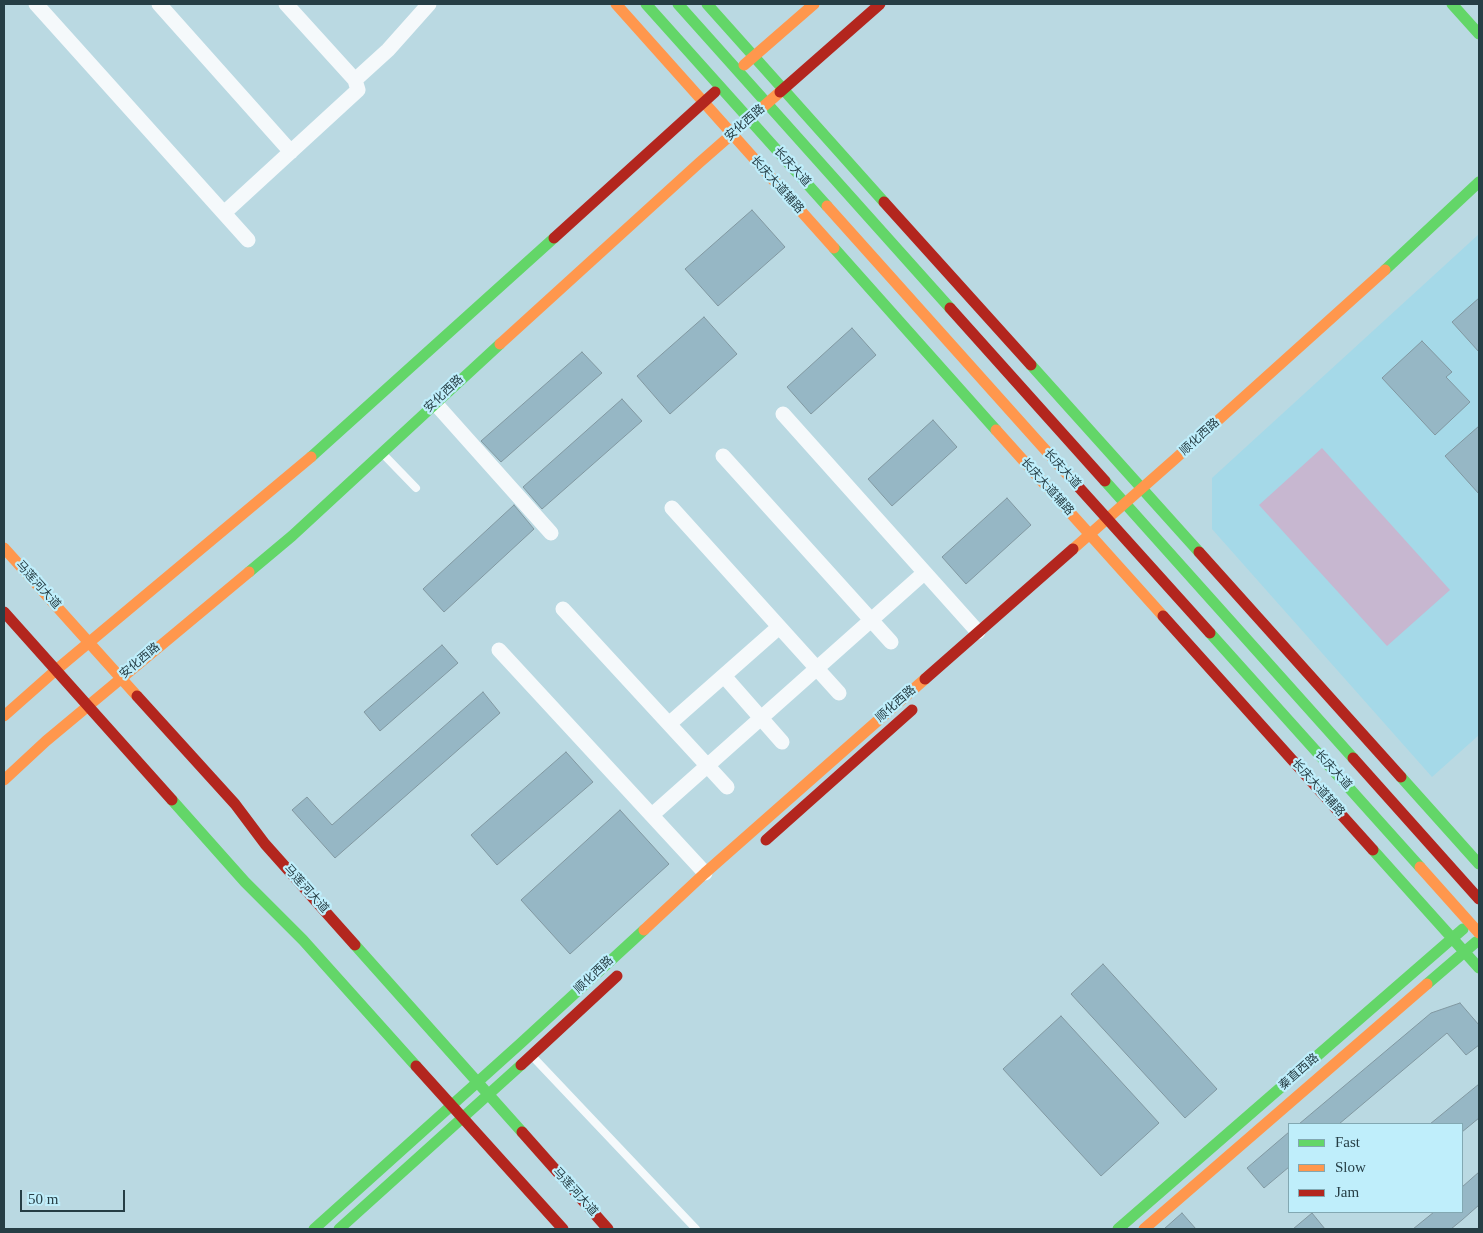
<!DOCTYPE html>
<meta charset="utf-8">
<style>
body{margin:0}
#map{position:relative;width:1483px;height:1233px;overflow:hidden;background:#bad9e2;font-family:"Times New Roman",serif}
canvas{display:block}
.frame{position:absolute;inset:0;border:5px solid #263e45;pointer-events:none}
.legend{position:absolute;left:1288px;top:1123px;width:175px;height:90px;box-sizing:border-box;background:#bfeefb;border:1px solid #82a8b2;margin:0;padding:6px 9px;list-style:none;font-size:15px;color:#263e45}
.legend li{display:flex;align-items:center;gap:10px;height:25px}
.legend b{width:25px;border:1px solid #82a8b2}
.scale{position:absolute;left:20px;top:1190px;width:105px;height:22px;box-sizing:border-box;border:2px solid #263e45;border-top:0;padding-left:6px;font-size:15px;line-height:18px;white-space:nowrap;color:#263e45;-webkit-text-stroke:4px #bfeefb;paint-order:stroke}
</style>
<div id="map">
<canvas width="1483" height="1233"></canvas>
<div class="frame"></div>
<ul class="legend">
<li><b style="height:6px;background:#63d668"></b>Fast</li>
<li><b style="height:6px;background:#ff974d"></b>Slow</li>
<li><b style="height:6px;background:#b3261e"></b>Jam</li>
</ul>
<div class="scale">50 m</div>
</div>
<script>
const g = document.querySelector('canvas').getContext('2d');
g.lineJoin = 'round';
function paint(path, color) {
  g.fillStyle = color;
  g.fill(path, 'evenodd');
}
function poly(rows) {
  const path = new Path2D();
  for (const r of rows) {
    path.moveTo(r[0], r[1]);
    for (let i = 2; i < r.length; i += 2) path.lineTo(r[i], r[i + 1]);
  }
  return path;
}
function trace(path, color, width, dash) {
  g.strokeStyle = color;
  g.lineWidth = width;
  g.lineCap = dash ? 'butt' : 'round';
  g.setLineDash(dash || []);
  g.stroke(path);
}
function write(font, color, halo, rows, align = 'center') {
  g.font = font + ' "Times New Roman","Noto Sans SC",serif';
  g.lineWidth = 4.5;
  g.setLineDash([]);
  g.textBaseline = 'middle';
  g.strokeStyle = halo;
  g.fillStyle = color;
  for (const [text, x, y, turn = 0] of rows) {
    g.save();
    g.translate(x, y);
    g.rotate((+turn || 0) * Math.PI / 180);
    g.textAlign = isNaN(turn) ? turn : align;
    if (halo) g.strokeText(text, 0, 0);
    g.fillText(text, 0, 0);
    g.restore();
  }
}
const built = poly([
 [1479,234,1479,735,1432,777,1212,529,1212,478]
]);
const green = poly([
 [1322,448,1450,590,1387,646,1259,505]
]);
const building = poly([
 [752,210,785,247,718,306,685,269,752,210],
 [1479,298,1479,352,1452,322,1479,298],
 [704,317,737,354,670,414,637,376,704,317],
 [852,328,876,355,811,414,787,387,852,328],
 [1422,341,1452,372,1446,377,1470,402,1435,435,1382,378,1422,341],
 [582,352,602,373,501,462,481,441,582,352],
 [622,399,642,421,542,509,523,487,622,399],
 [933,420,957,447,892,506,868,479,933,420],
 [1479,426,1479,494,1445,456,1479,426],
 [1007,498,1031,525,966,584,942,557,1007,498],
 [514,505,534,529,444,612,423,589,514,505],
 [442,645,458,663,380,731,364,712,442,645],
 [483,692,500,713,335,858,292,810,307,797,332,825,483,692],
 [566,752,593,782,497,865,471,835,566,752],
 [620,810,669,864,570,954,521,900,620,810],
 [1103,964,1217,1089,1185,1118,1071,994,1103,964],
 [1460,1003,1479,1025,1479,1045,1466,1055,1447,1033,1339,1124,1299,1124,1431,1013,1460,1003],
 [1061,1016,1159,1123,1101,1176,1003,1069,1061,1016],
 [1479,1084,1479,1118,1462,1132,1462,1124,1430,1124,1479,1084],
 [1289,1132,1289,1167,1264,1188,1247,1168,1289,1132],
 [1479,1172,1479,1205,1462,1220,1451,1229,1413,1229,1434,1212,1462,1212,1462,1187,1479,1172],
 [1182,1213,1196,1229,1164,1229,1182,1213],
 [1312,1213,1325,1229,1293,1229,1312,1213]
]);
const lane = poly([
 [383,454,416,488],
 [533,1057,696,1229]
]);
const street = poly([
 [36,4,248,240],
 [159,4,291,152],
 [355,80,388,50,429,4],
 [224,213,358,90,355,80,286,4],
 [435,403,551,533],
 [783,414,978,632],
 [723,456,891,642],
 [672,508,839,693],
 [563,609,727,787],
 [499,650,705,873],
 [724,676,782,742],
 [669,724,779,627],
 [652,815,924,573]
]);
const fast = poly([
 [646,4,827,206],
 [678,4,950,308],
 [707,4,884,202],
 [1452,4,1479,34],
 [834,248,996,430],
 [1385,270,1479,182],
 [1031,365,1199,552],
 [311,457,554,238],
 [1105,481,1353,758],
 [249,572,292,536,500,344],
 [1210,633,1420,867],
 [1401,777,1479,864],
 [172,800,245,882,303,940,416,1066],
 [1373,850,1479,968],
 [355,945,522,1132],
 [1427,984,1476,942],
 [314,1229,521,1043,644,930],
 [339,1229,521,1065],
 [1118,1229,1463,929]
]);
const slow = poly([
 [616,4,834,248],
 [744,65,814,4],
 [827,206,1075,483],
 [500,344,699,163,780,92],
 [996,430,1163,616],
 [4,548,137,696],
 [1073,549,1175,459,1385,270],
 [4,716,56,670,311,457],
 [4,780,46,741,249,572],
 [1420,867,1479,933],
 [644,930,705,873,925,679],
 [1144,1229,1427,984]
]);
const jam = poly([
 [780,92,880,4],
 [884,202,1031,365],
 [554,238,715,92],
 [950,308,1105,481],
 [1075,483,1210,633],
 [1199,552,1401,777],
 [4,612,172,800],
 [1163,616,1373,850],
 [925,679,1073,549],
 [137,696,235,804,265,844,355,945],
 [1353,758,1479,899],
 [766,840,912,710],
 [521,1065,617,976],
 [416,1066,563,1229],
 [522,1132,608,1229]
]);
const streetNames = [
 ["安化西路",745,123,-41],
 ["长庆大道",792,167,48],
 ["长庆大道辅路",777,185,48],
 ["安化西路",444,394,-43],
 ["顺化西路",1200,437,-42],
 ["长庆大道",1062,469,48],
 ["长庆大道辅路",1047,487,48],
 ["马莲河大道",38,585,48],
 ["安化西路",140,661,-40],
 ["顺化西路",896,704,-41],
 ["长庆大道",1333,770,48],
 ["长庆大道辅路",1318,788,48],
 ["马莲河大道",306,889,48],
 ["顺化西路",594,975,-43],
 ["秦直西路",1299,1072,-41],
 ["马莲河大道",575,1192,48]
];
paint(built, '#a5d9e8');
paint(green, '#c7b7d0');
paint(building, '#96b7c5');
trace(building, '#8198a1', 1);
trace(lane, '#f5f9fb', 8);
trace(street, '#f5f9fb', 15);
trace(fast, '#63d668', 11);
trace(slow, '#ff974d', 11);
trace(jam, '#b3261e', 11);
write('12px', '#263e45', '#bfeefb', streetNames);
</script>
